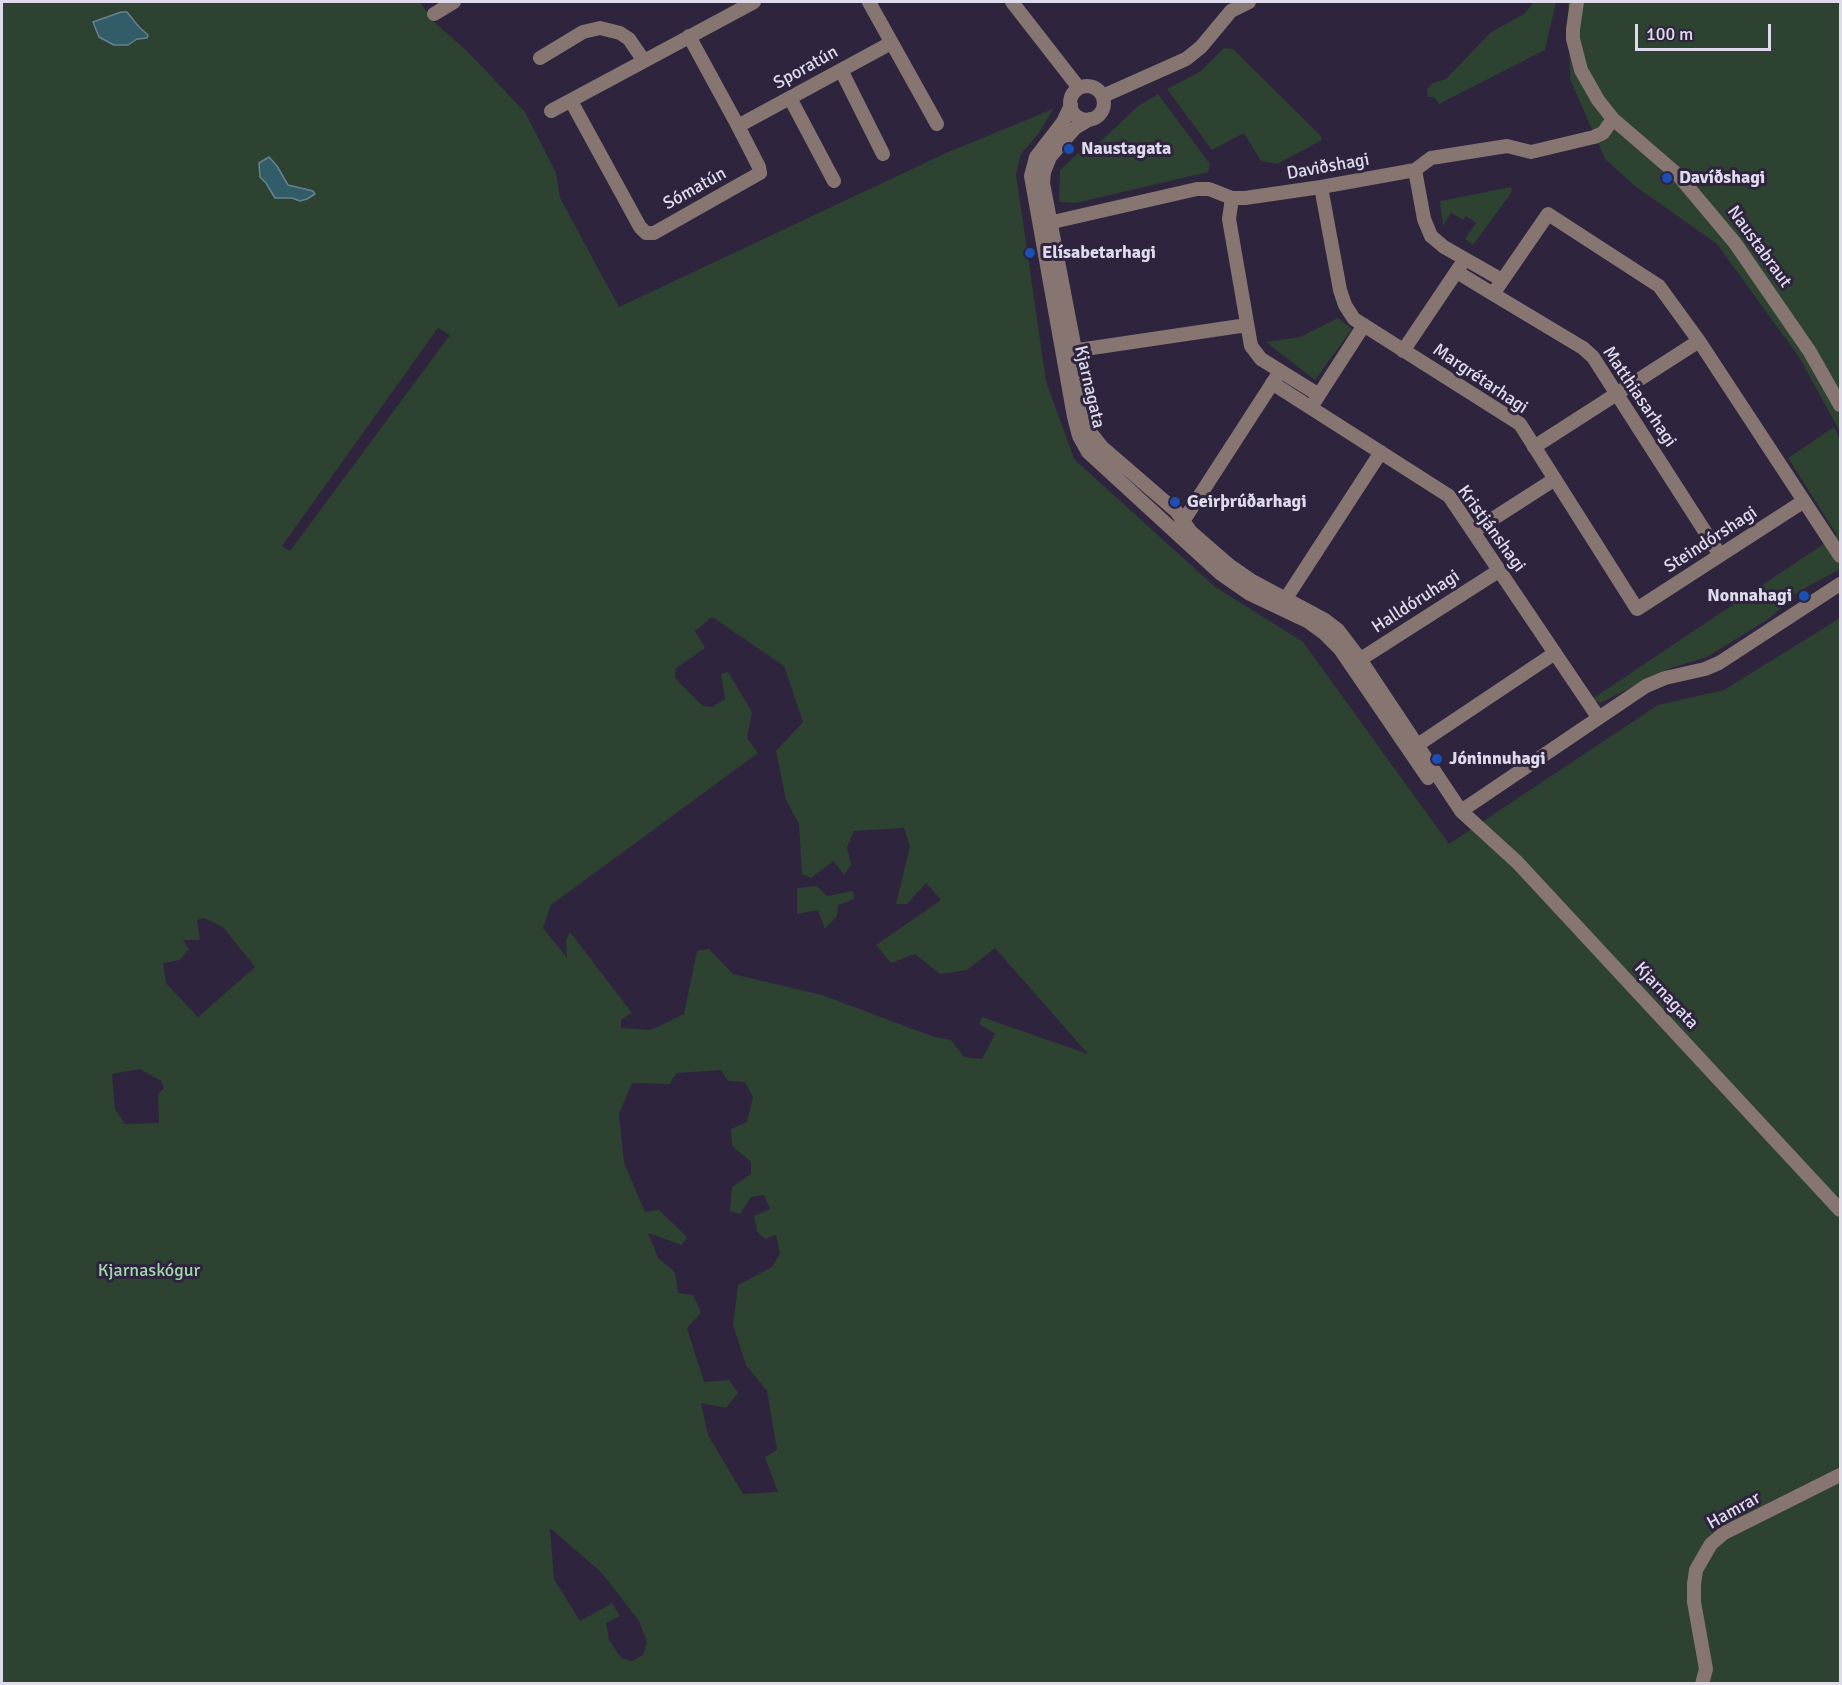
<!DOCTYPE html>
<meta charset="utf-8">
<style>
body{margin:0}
#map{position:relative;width:1842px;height:1685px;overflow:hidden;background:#2e243e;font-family:Signika,sans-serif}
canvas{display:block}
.frame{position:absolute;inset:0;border:3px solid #e0dbec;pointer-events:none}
.scale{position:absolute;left:1635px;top:24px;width:136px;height:27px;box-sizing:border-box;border:3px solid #e0dbec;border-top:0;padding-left:8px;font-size:18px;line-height:21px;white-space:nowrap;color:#e0dbec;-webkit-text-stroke:4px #2e243e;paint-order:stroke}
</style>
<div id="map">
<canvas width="1842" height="1685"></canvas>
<div class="frame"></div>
<div class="scale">100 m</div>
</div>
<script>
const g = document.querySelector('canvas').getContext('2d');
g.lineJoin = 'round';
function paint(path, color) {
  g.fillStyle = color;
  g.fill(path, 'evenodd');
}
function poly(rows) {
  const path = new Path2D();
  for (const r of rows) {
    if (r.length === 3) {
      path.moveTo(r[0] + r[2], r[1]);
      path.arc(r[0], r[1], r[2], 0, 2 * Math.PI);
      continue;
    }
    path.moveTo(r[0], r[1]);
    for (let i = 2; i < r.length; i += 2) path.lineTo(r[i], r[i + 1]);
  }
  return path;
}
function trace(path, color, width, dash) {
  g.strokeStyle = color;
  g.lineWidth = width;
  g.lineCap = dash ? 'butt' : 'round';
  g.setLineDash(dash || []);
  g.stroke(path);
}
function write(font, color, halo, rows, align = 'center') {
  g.font = font + ' Signika,sans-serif';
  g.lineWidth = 6;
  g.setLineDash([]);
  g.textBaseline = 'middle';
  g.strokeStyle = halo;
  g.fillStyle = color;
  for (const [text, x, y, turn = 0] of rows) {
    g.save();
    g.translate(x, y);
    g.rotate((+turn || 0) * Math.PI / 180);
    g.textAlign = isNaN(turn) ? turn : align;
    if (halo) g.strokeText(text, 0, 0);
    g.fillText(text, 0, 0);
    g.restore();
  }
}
const green = poly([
 [2,2,420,2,434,22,468,52,525,112,556,173,560,198,619,307,946,153,1053,109,1039,133,1021,154,1016,174,1046,381,1074,459,1214,586,1303,642,1449,844,1658,705,1724,690,1840,618,1840,1683,2,1684],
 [438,328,450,335,290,551,282,546],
 [712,617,784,666,803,722,776,751,786,800,799,824,802,874,811,878,834,861,844,875,851,865,847,847,854,831,904,828,910,846,896,904,907,904,926,883,941,900,876,945,891,963,915,954,940,974,967,970,995,948,1088,1054,982,1017,979,1024,995,1034,982,1059,964,1057,951,1040,934,1037,822,995,733,974,709,949,697,951,684,1014,651,1030,621,1028,621,1020,632,1013,570,932,566,940,567,958,543,928,551,905,758,753,747,738,752,712,728,672,721,674,725,699,712,707,703,706,675,678,676,668,705,648,695,631],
 [204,918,223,927,255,967,198,1017,166,983,163,963,180,960,189,949,183,940,200,940,197,920],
 [140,1069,161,1081,164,1088,158,1094,159,1123,125,1124,115,1109,112,1074],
 [721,1070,728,1081,745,1082,753,1097,747,1122,731,1129,732,1146,751,1162,751,1174,732,1187,730,1211,740,1214,751,1197,764,1195,770,1209,754,1216,757,1232,765,1239,776,1235,780,1254,772,1267,738,1285,733,1325,746,1365,767,1391,777,1450,765,1457,778,1492,743,1494,708,1435,701,1403,726,1408,738,1393,729,1380,704,1382,687,1328,701,1313,693,1295,678,1293,675,1272,658,1258,648,1233,682,1245,687,1237,659,1210,645,1212,624,1163,619,1114,632,1083,669,1084,677,1073],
 [550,1528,602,1573,639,1621,647,1642,643,1655,632,1661,621,1658,609,1640,606,1623,620,1616,612,1603,580,1621,554,1579],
 [1534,2,1556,2,1545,50,1439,104,1434,97,1428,97,1427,89,1433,83,1446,79,1491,32,1524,14],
 [1568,2,1840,2,1840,432,1799,357,1717,244,1635,186,1605,159,1570,79],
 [1224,48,1233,49,1321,136,1322,140,1277,164,1261,161,1244,133,1212,150,1167,89,1201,71],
 [1158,94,1210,164,1208,172,1076,203,1059,202,1060,170,1088,144,1101,141,1137,107],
 [1511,187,1512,192,1473,245,1465,239,1476,223,1466,216,1463,220,1451,213,1443,226,1440,201],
 [1338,318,1352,329,1315,380,1266,342,1300,337],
 [1834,427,1840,439,1840,569,1798,592,1770,618,1707,657,1668,669,1600,703,1592,699,1837,535,1788,458],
 [817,886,827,896,853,891,854,899,838,905,837,916,825,929,818,910,797,914,797,888]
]);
const water = poly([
 [121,12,127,12,139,27,148,35,147,38,137,39,128,45,114,45,99,37,93,22,121,12],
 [269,157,277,166,288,185,313,191,315,194,307,199,300,201,292,198,275,198,266,183,260,177,259,163,269,157]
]);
const minor = poly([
 [869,2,937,124],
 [1012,2,1079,88],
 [1577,2,1573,29,1573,39,1581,70,1598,100,1613,119,1678,175,1735,243,1810,352,1840,405],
 [434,14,454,2],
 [540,58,583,32,600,28,620,33,629,39,644,61],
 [841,70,883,154],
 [1087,103,17],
 [1103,96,1186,59,1201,47,1231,11,1249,2],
 [790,98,834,181],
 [571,101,640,227,646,233,654,233,760,173,759,167,738,126,689,36],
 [1071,105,1063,122,1036,157,1031,176,1074,417,1079,436,1088,452,1221,574,1250,594,1309,622,1324,633,1340,649,1428,778],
 [551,111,754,2],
 [1090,119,1075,128,1050,157,1044,172,1043,183,1091,433,1102,447,1176,511,1191,532,1229,565,1252,581,1325,620,1338,630,1360,659,1461,811,1517,862,1840,1210],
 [738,126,891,43],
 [1415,170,1424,219,1431,236,1444,247,1502,280],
 [1321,187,1340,290,1345,305,1354,319,1520,424,1637,609,1804,501],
 [1232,198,1229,219,1251,346,1261,359,1319,395],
 [1044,224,1197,189,1209,189,1232,198,1245,198,1321,187,1415,170,1431,158,1507,146,1531,152,1594,137,1603,133,1613,119],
 [1457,272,1493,294],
 [1403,351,1465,259],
 [1065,352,1247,325],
 [1272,383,1449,496,1598,717],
 [1315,401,1364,325],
 [1534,447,1699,341],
 [1180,526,1277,376],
 [1474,531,1555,479],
 [1720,555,1593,357,1583,348,1493,294,1548,214,1659,286,1699,341,1840,556],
 [1281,606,1381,452],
 [1353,664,1500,570],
 [1410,750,1555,653],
 [1461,811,1646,686,1665,678,1705,669,1719,663,1840,584],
 [1702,1684,1706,1669,1694,1602,1694,1584,1696,1570,1711,1544,1724,1533,1840,1475]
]);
const markers = [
 [1069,149,6,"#1a4fb4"],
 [1667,178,6,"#1a4fb4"],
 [1030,253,6,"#1a4fb4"],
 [1175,502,6,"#1a4fb4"],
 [1804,596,6,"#1a4fb4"],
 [1437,759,6,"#1a4fb4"]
];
const streetNames = [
 ["Sporatún",806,68,-29],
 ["Daviðshagi",1328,167,-10],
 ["Sómatún",695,189,-29],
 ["Naustabraut",1759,247,54],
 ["Margrétarhagi",1480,379,34],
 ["Kjarnagata",1089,387,77],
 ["Matthiasarhagi",1639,397,56],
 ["Kristjánshagi",1491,529,54],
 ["Steindórshagi",1711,540,-33],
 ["Halldóruhagi",1416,602,-33],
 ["Kjarnagata",1666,996,47],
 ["Hamrar",1734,1511,-29]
];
const poiNames = [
 ["Naustagata",1081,149],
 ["Davíðshagi",1679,178],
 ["Elísabetarhagi",1042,253],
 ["Geirþrúðarhagi",1187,502],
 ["Nonnahagi",1792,596,"right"],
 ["Jóninnuhagi",1449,759]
];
const parkNames = [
 ["Kjarnaskógur",149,1271]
];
paint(green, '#2d4231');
paint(water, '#325c68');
trace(water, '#668290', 1.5);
trace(minor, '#867571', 14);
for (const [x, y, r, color] of markers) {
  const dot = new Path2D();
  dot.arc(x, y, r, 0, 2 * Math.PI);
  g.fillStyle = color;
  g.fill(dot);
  trace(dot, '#2e243e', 2);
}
write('18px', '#e0dbec', '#2e243e', streetNames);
write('bold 18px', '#e0dbec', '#2e243e', poiNames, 'left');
write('18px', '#a3d7ac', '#2e243e', parkNames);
</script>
